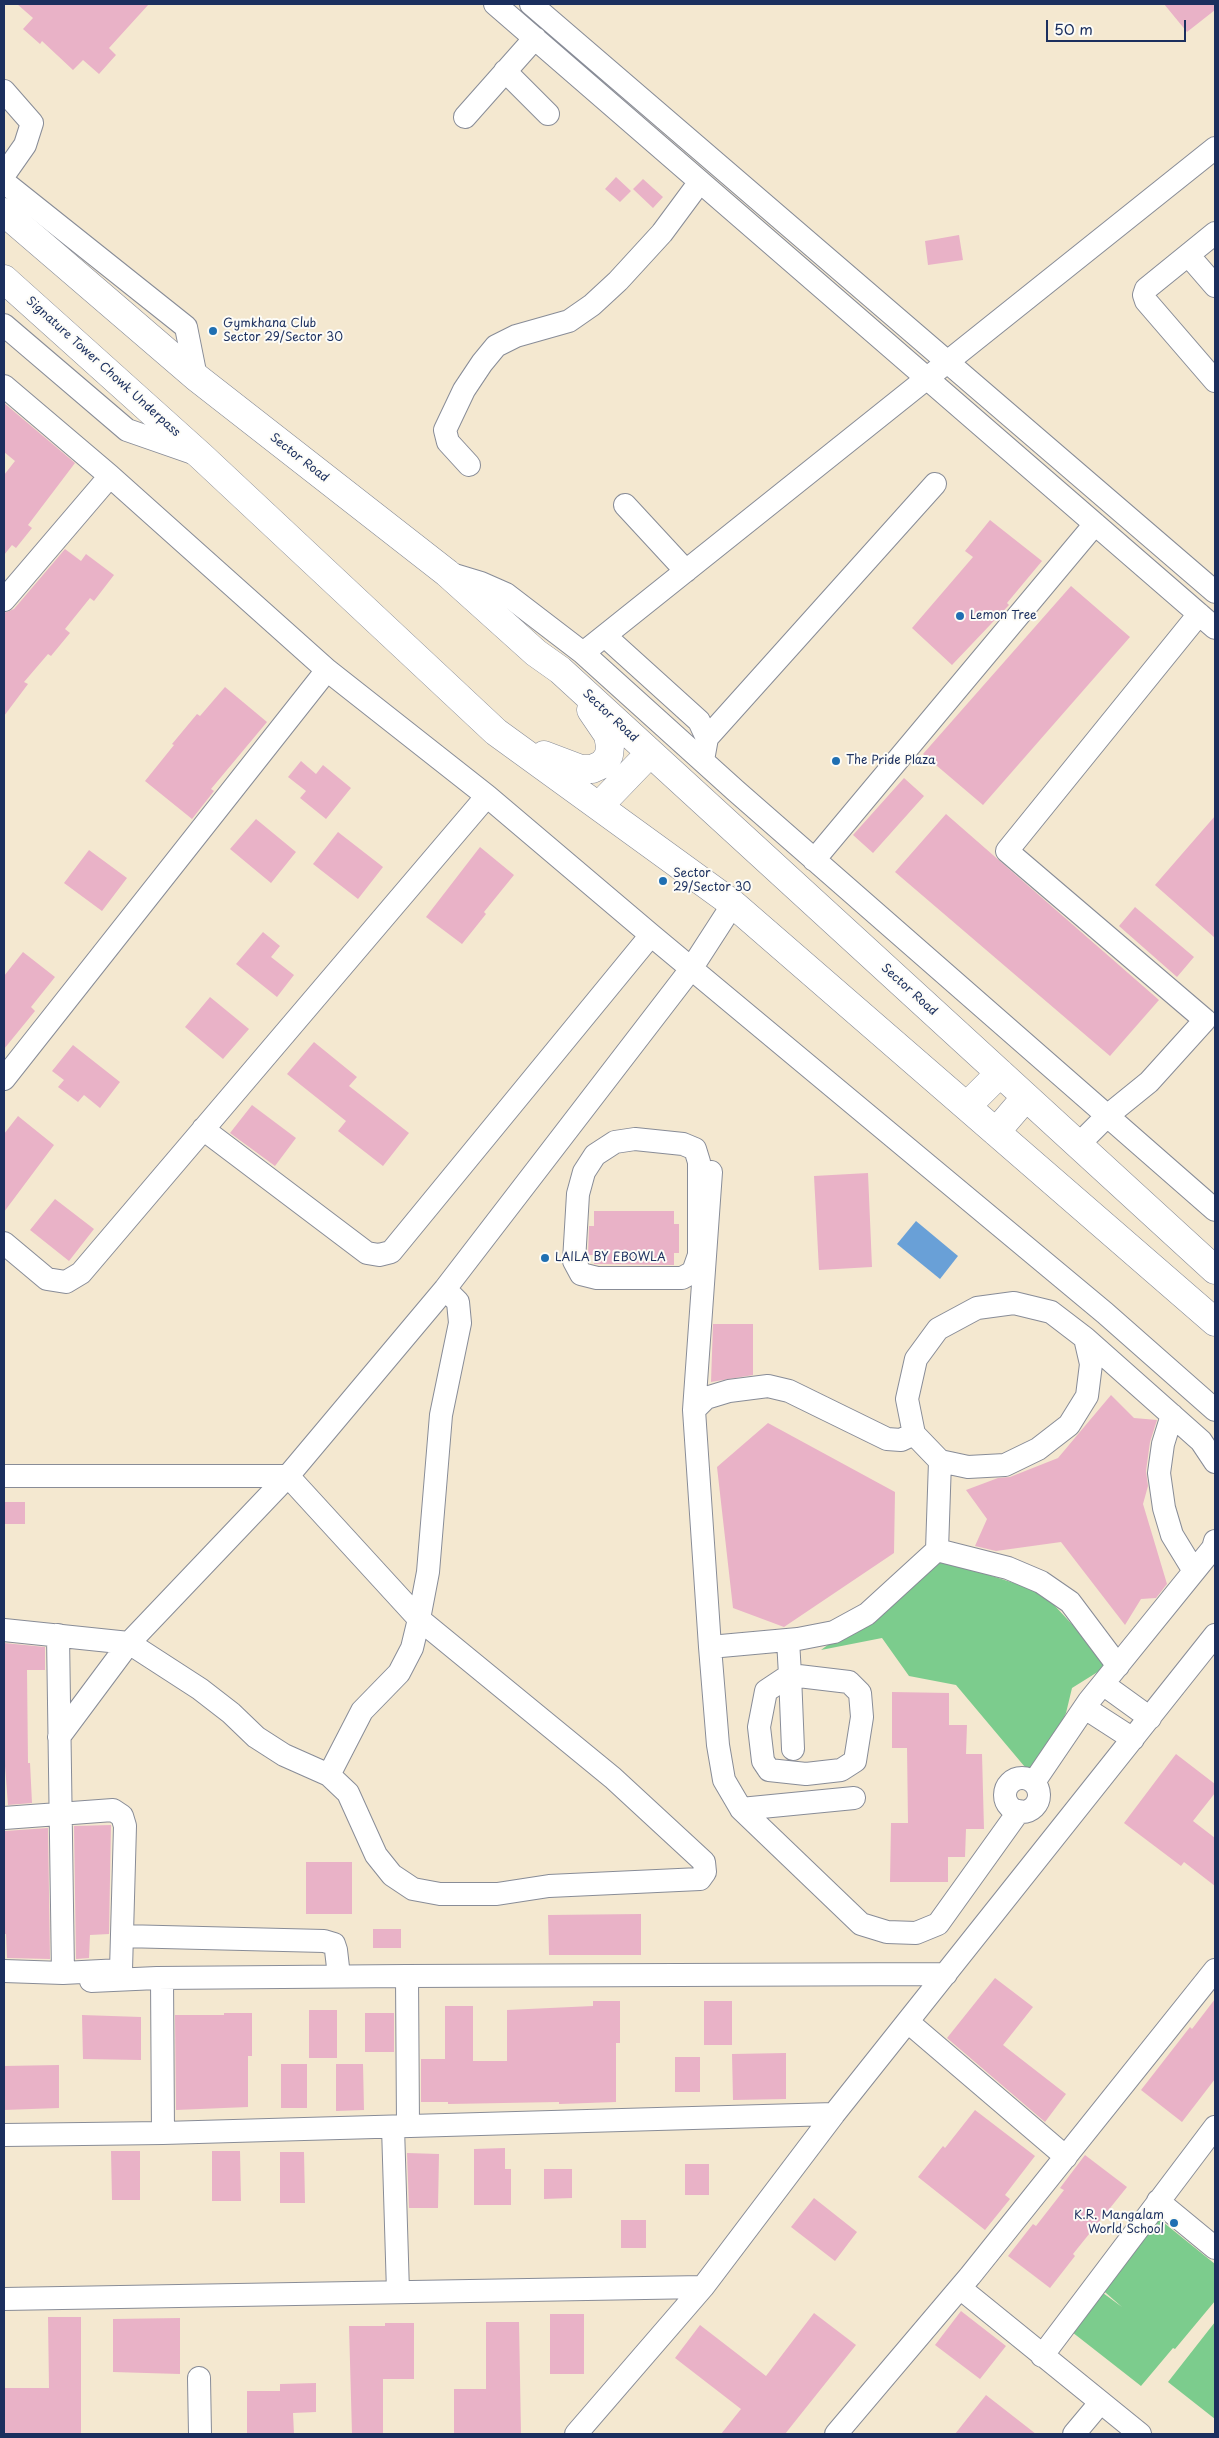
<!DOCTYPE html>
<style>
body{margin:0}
#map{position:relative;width:1219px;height:2438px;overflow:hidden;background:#f4e8d0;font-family:"Playpen Sans",sans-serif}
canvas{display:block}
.frame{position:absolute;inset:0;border:5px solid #1b2f5e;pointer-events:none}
.scale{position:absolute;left:1046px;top:20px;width:140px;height:22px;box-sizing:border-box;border:2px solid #1b2f5e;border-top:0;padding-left:6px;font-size:15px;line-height:18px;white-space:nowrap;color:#1b2f5e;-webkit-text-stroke:4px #fdfcf7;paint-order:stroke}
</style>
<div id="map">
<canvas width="1219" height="2438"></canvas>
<div class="frame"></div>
<div class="scale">50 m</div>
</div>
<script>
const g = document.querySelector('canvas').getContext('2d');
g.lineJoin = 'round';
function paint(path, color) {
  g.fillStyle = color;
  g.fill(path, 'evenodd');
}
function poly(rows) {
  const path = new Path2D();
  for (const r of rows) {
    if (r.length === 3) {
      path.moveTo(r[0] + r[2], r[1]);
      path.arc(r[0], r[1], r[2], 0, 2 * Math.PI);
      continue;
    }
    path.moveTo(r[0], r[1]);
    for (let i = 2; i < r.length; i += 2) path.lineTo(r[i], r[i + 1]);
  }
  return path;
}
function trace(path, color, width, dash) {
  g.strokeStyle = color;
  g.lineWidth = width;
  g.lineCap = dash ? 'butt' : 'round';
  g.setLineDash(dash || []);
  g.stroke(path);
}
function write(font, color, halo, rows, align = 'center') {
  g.font = font + ' "Playpen Sans",sans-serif';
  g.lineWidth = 4;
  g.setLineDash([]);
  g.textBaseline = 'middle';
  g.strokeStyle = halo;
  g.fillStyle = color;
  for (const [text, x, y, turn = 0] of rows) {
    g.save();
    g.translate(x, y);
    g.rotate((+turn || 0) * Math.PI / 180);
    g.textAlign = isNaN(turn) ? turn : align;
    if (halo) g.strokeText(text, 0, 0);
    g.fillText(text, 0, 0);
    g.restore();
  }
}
const green = poly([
 [942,1560,1042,1592,1107,1662,1104,1668,1072,1688,1066,1713,1052,1742,1030,1773,956,1685,909,1676,882,1638,821,1650],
 [1153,2214,1215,2264,1215,2301,1175,2349,1173,2348,1141,2386,1072,2332,1103,2293,1122,2307,1098,2286],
 [1215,2322,1215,2419,1168,2382]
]);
const water = poly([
 [916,1221,958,1256,940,1279,897,1244]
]);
const building = poly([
 [17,4,149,4,109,48,116,55,99,74,83,60,73,70,42,41,40,44,23,29,33,18],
 [1164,4,1215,4,1215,10,1187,32],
 [616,177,631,191,620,202,605,189],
 [643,179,663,197,653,208,633,189],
 [959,235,963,260,928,265,925,241],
 [4,403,75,463,28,525,32,528,16,548,12,545,4,555,4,475,15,461,4,452],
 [990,520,1042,561,1007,603,1009,605,952,665,912,628,973,557,965,551],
 [65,549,81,561,86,554,114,575,94,601,90,598,65,629,70,633,51,656,48,654,24,682,28,684,4,716,4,613,14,609],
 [1071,586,1130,637,983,805,923,754],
 [225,687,267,722,211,789,214,791,192,819,145,781,174,745,172,744,197,714,200,716],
 [301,761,316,774,323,765,351,788,326,819,300,798,306,791,288,777],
 [904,778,924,796,873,853,853,835],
 [946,814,1159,1000,1110,1056,895,872],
 [1215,816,1215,938,1155,885],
 [256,819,296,852,271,883,230,849],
 [338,832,383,867,358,899,313,864],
 [480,847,514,875,484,912,486,914,462,944,426,917],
 [89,850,127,878,102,911,64,883],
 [1135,907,1194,957,1177,977,1119,926],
 [263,932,280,946,271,957,294,975,277,997,236,964],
 [23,952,55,977,31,1007,35,1011,4,1049,4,976],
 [210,997,249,1029,223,1059,185,1027],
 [314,1042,357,1077,349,1086,409,1133,383,1166,338,1131,346,1121,287,1074],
 [73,1045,120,1082,100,1108,84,1095,78,1102,58,1087,64,1080,52,1071],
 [252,1105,296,1138,275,1166,230,1133],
 [18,1116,54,1145,4,1212,4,1134],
 [868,1173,872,1267,819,1270,814,1176],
 [55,1199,94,1229,69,1261,30,1230],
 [594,1211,674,1211,674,1224,679,1224,679,1253,674,1253,674,1265,594,1264,594,1255,588,1255,589,1226,594,1226],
 [713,1324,753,1324,753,1375,711,1382],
 [1111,1395,1134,1418,1157,1420,1150,1442,1146,1471,1148,1486,1143,1504,1167,1584,1156,1598,1141,1599,1125,1625,1061,1542,996,1551,975,1546,987,1519,966,1490,998,1478,1010,1477,1058,1458],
 [768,1423,895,1492,894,1553,784,1627,733,1608,717,1467],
 [4,1502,25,1502,25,1524,4,1524],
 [4,1643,45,1647,45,1670,27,1670,28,1763,30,1763,32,1803,8,1805,4,1753],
 [892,1692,949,1693,949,1725,967,1725,966,1754,982,1754,984,1829,966,1829,965,1857,948,1857,948,1882,890,1882,891,1823,908,1823,907,1748,892,1748],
 [1176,1754,1215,1784,1215,1793,1193,1821,1215,1838,1215,1886,1184,1862,1181,1866,1124,1823],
 [111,1825,109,1934,90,1935,89,1958,76,1959,74,1826],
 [48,1828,50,1959,7,1958,6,1934,4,1934,5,1831],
 [306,1862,352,1862,352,1914,306,1914],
 [641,1914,641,1955,549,1955,548,1915],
 [373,1929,401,1929,401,1948,373,1948],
 [995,1978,1033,2007,1003,2045,1066,2094,1045,2122,947,2038],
 [1215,1999,1215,2079,1182,2122,1141,2090,1190,2027,1192,2029],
 [593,2001,620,2001,620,2043,616,2043,616,2102,559,2104,559,2102,448,2104,448,2102,421,2102,421,2059,445,2059,445,2006,473,2006,473,2061,507,2061,507,2010,593,2006],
 [704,2001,732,2001,732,2045,704,2045],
 [309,2010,337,2010,337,2058,309,2058],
 [224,2013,252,2013,252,2056,248,2056,248,2107,176,2110,175,2015,224,2015],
 [365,2013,394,2013,394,2052,365,2052],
 [82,2015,141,2017,141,2060,83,2059],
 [786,2053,786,2099,733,2100,732,2054],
 [675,2057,700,2057,700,2092,675,2092],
 [281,2064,307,2064,307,2108,281,2108],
 [336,2064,363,2064,364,2110,336,2111],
 [59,2065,59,2108,4,2110,4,2066],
 [975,2110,1035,2156,1005,2195,1010,2199,985,2230,918,2177,943,2146,945,2148],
 [505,2148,505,2169,511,2169,511,2205,474,2205,474,2149],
 [111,2151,140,2151,140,2200,112,2200],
 [212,2151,240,2151,241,2201,212,2201],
 [280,2152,304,2152,305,2203,280,2203],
 [407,2153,439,2154,438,2208,409,2208],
 [1085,2155,1127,2187,1073,2254,1075,2256,1050,2288,1008,2256,1033,2224,1036,2226,1064,2190,1060,2188],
 [685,2164,709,2164,709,2195,685,2195],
 [544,2169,572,2169,572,2198,544,2199],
 [814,2198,857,2232,835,2261,791,2227],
 [621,2220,646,2220,646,2248,621,2248],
 [961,2311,1006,2346,980,2379,935,2345],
 [814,2313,856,2345,785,2434,721,2434,741,2409,675,2358,700,2325,766,2376],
 [550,2314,584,2314,584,2374,550,2374],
 [48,2317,81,2317,81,2434,4,2434,4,2388,49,2388],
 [180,2318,180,2374,113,2372,113,2319],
 [486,2322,519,2322,521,2434,454,2434,454,2389,486,2389],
 [385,2323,414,2323,414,2379,383,2379,383,2434,352,2434,349,2326,385,2326],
 [316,2383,316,2412,293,2413,294,2434,247,2434,247,2391,280,2391,280,2384],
 [986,2395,1036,2434,955,2434]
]);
const minor = poly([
 [495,4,1215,628],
 [531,4,1215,592],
 [505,71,548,114],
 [4,91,32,123,25,145,4,175],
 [465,117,535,38],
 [4,182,186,327,196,377],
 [1215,233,1146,289,1144,295,1146,301,1215,381],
 [1189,256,1215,286],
 [4,325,127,430,196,454],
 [4,386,110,476,327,670,487,796,651,935,1105,1313,1215,1410],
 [469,465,448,442,445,430,464,390,482,363,496,346,516,336,569,321,592,305,618,281,662,233,699,183],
 [625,505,686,571],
 [448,573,481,583,506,594,583,653,736,791,1215,1210],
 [4,600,110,476],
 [605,636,699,721,707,738],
 [583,653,1215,148],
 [703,760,707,738,935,484],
 [814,860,1095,524],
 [4,1079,327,670],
 [203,1129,367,1253,379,1255,391,1252,651,935],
 [635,1139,683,1144,695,1149,699,1162,699,1255,693,1272,682,1278,597,1278,581,1274,574,1261,578,1194,584,1172,595,1155,615,1142,635,1139],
 [1078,1145,1107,1116,1149,1082,1205,1020,1007,851,1199,614],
 [711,1172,694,1410,710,1647,718,1745,724,1780,741,1809,861,1924,887,1932,916,1933,938,1924,1019,1811],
 [4,1243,47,1279,66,1282,81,1273,487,796],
 [1085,1338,1091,1364,1087,1396,1069,1425,1038,1449,1005,1465,968,1467,940,1461,914,1434,907,1399,916,1359,938,1329,977,1308,1014,1303,1051,1312,1085,1338,1201,1441,1215,1462],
 [694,1410,706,1398,729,1391,768,1386,789,1391,887,1439,901,1440,914,1434],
 [1172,1415,1163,1444,1159,1473,1164,1508,1172,1535,1194,1571],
 [4,1476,288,1476,419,1619,613,1778,704,1862,705,1872,700,1879,549,1886,497,1894,440,1894,413,1889,392,1875,376,1855,348,1793,329,1775,362,1711,399,1673,412,1648,419,1619,428,1572,441,1415,460,1323,458,1302,445,1289],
 [937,1550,940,1461],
 [4,1630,129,1643,200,1689,231,1713,256,1737,284,1755,329,1775],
 [58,1635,63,1973],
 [788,1640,790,1675,766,1691,759,1727,763,1761,769,1770,806,1774,841,1770,855,1761,862,1717,860,1693,849,1682,790,1675,793,1749],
 [710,1647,798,1639,834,1632,867,1614,937,1550,1008,1568,1041,1582,1070,1602,1118,1666],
 [1103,1684,1150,1718],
 [1085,1708,1133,1739],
 [59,1737,129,1643,288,1476,445,1289,691,969,733,904],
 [1022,1795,17],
 [1034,1782,1089,1701,1213,1548,1215,1541],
 [741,1809,854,1798],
 [4,1818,113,1810,122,1816,125,1826,121,1970,63,1973,4,1971],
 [122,1936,324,1941,334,1944,336,1950,339,1976],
 [407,1976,408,2126],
 [162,1978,163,2133],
 [91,1981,157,1978,407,1976,946,1974],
 [908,2022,1066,2157],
 [393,2127,398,2292],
 [4,2135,163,2133,834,2114],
 [1158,2201,1215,2248],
 [960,2288,1140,2434],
 [4,2299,703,2287],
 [1042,2356,1215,2127],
 [199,2378,200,2434],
 [576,2434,703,2287,834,2114,1215,1635],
 [836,2434,970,2276,1215,1970],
 [1074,2434,1100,2403]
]);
const major = poly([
 [4,212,196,377,447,573,536,653,560,670,1215,1270],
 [4,279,201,456,496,732,733,904,1215,1322],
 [544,755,581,769,592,769,603,764,609,755,610,746,608,735,591,710],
 [599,806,650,753],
 [967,1106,1000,1073],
 [996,1132,1026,1097]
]);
const markers = [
 [213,331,5,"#1f6fb2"],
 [960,616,5,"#1f6fb2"],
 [836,761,5,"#1f6fb2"],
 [663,881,5,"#1f6fb2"],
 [545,1258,5,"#1f6fb2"],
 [1174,2223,5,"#1f6fb2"]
];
const poiNames = [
 ["Gymkhana Club",223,324],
 ["Sector 29/Sector 30",223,338],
 ["Lemon Tree",970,616],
 ["The Pride Plaza",846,761],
 ["Sector",673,874],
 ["29/Sector 30",673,888],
 ["LAILA BY EBOWLA",555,1258],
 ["K.R. Mangalam",1164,2216,"right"],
 ["World School",1164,2230,"right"]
];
const streetNames = [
 ["Signature Tower Chowk Underpass",103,367,42],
 ["Sector Road",299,458,38],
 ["Sector Road",610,716,43],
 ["Sector Road",909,990,42]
];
paint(green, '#7ccc8d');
paint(water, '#69a0d7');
paint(building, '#e9b2c7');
trace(minor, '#888c97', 24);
trace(major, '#888c97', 29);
trace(minor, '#fff', 22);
trace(major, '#fff', 28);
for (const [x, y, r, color] of markers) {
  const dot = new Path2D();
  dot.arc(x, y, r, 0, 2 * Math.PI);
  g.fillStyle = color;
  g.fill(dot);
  trace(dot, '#fdfcf7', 2);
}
write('12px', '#1b2f5e', '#fdfcf7', poiNames, 'left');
write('12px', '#1b2f5e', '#fdfcf7', streetNames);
</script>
